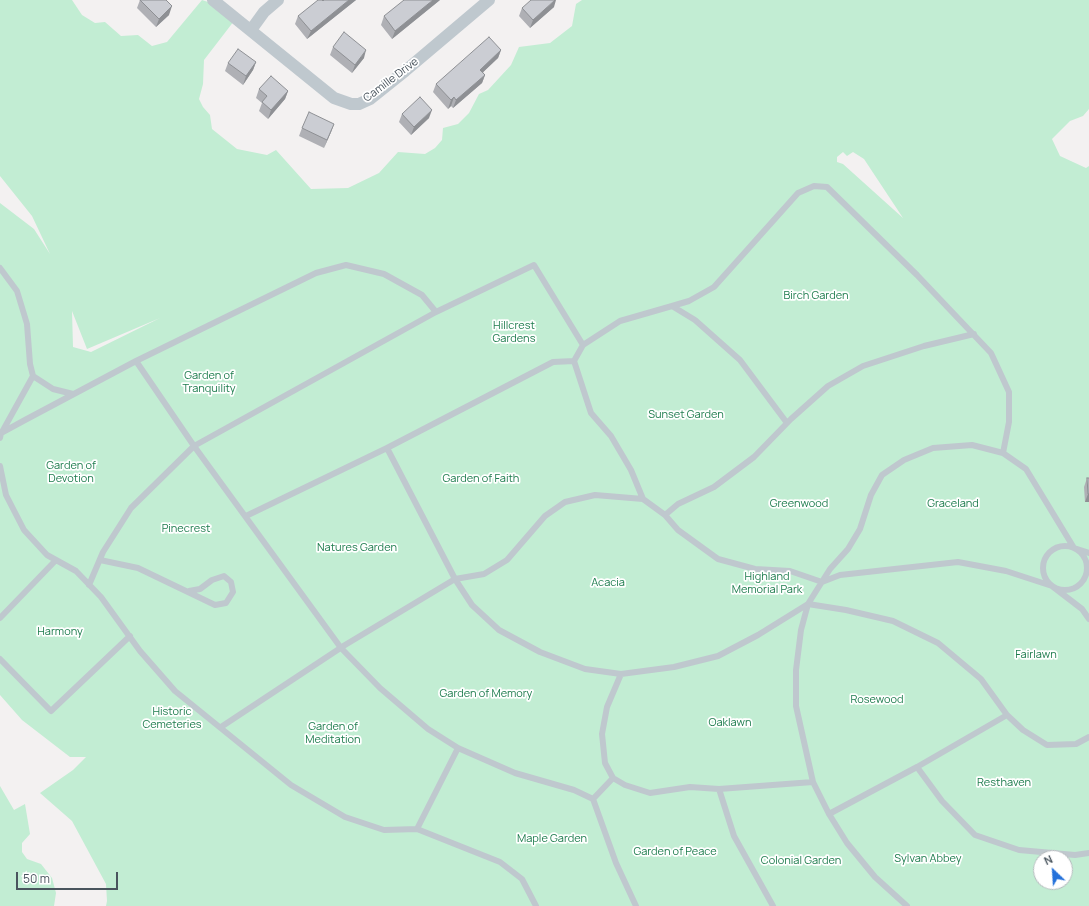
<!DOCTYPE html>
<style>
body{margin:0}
#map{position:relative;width:1089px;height:906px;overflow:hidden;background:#f3f1f1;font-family:Manrope,sans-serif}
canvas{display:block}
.north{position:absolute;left:1033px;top:850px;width:40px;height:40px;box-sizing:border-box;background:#fff;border:1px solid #b6bbbe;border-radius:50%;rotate:335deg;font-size:11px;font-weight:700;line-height:16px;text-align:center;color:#49545d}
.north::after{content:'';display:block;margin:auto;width:14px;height:18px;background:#2471da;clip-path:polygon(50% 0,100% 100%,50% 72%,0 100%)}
.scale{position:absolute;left:16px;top:872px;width:102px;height:18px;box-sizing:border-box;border:2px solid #49545d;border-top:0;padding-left:5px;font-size:12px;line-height:14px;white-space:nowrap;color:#49545d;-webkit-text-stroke:3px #fff;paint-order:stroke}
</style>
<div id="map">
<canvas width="1089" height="906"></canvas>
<div class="north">N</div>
<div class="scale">50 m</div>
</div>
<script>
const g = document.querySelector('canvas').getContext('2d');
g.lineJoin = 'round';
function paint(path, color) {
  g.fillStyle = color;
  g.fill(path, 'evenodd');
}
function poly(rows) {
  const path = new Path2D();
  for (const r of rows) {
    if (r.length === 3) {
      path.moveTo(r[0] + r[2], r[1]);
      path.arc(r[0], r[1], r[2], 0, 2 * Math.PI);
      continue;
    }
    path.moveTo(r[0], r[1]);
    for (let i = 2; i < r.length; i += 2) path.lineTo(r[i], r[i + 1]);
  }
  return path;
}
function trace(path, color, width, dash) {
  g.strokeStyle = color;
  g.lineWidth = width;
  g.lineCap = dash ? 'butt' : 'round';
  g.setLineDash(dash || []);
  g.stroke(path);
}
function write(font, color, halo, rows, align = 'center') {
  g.font = font + ' Manrope,sans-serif';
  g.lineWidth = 3.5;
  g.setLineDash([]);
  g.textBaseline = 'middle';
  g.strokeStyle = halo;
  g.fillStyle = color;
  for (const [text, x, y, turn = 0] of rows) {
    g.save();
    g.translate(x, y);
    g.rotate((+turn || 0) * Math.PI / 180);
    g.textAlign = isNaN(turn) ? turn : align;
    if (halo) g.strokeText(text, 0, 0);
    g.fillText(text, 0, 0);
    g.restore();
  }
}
const green = poly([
 [0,0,72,0,82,15,95,23,105,22,121,36,138,35,152,46,167,42,202,0,211,3,234,21,204,60,203,84,199,99,203,107,210,115,212,129,237,149,267,155,276,150,311,189,348,188,379,173,398,152,425,154,435,148,442,140,443,128,458,124,469,113,479,94,488,90,511,65,519,47,550,43,572,26,576,4,582,0,1089,0,1089,109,1083,116,1070,121,1052,139,1060,156,1086,168,1089,166,1089,906,106,906,107,901,106,884,72,821,40,793,73,770,86,757,70,757,22,720,0,695,0,203,34,229,50,254,32,216,0,176],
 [843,152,847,156,853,152,864,159,903,218,843,164,837,162,837,157],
 [72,311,87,349,160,318,91,352,73,347],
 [1041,858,1065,858,1065,882,1041,882],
 [0,786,14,810,25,804,30,834,22,843,22,852,27,859,41,864,52,878,56,893,54,906,0,906]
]);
const service = poly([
 [0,268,17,291,27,324,30,364,33,376,53,389,73,394],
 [672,306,689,301,714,287,798,193,814,186,827,187,917,275,991,353,1009,392,1009,422,1003,453],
 [583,345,574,361,591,413,611,436,631,470,643,499],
 [136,361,194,446,341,648,380,688,428,729,458,748,515,773,574,790,593,799],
 [2,432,33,376],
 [0,438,1,433,25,420,136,361,316,273,346,265,384,274,422,295,436,312],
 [387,448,455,579,472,605,499,630,540,652,585,669,621,674,674,667,718,656,758,635,808,604,846,610,893,621,938,643,981,679,1007,715,1023,730,1047,745,1076,744,1089,737],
 [0,466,6,495,24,530,47,555,76,571,101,597,140,651,175,691,291,785,345,817,384,830,417,829,500,862,522,879,536,906],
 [665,515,678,504,714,487,754,457,791,419,828,386,863,366,924,346,974,334],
 [246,516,387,448,553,362,574,361],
 [1065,568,22],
 [100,560,138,568,215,605,226,603,233,592,231,582,224,576,212,580,200,589,189,591],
 [89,585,103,552,131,508,194,446,436,312,534,265,583,345,620,321,672,306,695,320,740,360,787,423],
 [0,618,56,560],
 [0,659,51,711,130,636],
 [621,674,607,707,602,734,605,763,613,778,625,785,650,793,690,787,719,789,813,782],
 [221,727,345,645,455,579,484,574,507,560,545,516,565,502,595,495,643,499,665,515,678,530,718,559,755,569,790,571,822,582,840,575,958,562,1006,571,1052,586,1082,609,1089,619],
 [917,767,942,801,975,835,1019,850,1075,855,1089,853],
 [613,778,593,799,616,863,636,906],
 [719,789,734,836,773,906],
 [829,814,917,767,1007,715],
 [417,829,458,748],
 [907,906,875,877,847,843,829,814,813,782,796,706,796,670,801,630,808,604,830,569,848,549,860,529,871,495,882,475,904,460,933,448,972,445,1003,453,1026,469,1074,548,1089,553]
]);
const minor = poly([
 [213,0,334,98,351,104,359,104,370,99,405,71,489,0],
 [251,30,264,12,278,0]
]);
const wall = poly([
 [140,0,169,15,156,27,137,8],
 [324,0,356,0,307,39,295,24,298,16],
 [440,0,392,39,381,25,384,16],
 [554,7,530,28,519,16,522,8],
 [333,47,364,58,352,73,330,55],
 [501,50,498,58,483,72,485,75,482,83,453,108,451,106,448,109,433,92,436,84],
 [256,62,253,70,243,85,225,71,228,63],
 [259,89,288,91,285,99,268,119,259,111,262,103,256,98],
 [402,114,429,118,411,135,399,122],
 [334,124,331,132,324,148,299,136,302,128],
 [1087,478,1089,502,1085,502,1084,487]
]);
const shadedWall = poly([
 [349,0,356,0,307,39,311,31],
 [433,0,440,0,392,39,395,31],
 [555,0,556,0,554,7,530,28,533,20],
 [172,6,169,15,156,27,159,19],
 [366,50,364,58,352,73,355,65],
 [501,50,498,58,477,78,480,70],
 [256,62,253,70,243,85,246,76],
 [485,75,482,83,453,108,456,100],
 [288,91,285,99,268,119,271,110],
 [454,97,451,106,448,109,451,100],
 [432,110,429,118,411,135,414,127],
 [334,124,331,132,324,148,327,140],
 [1088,494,1089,494,1089,502,1085,502]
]);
const building = poly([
 [140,0,166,0,172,6,159,19,140,0],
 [318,0,322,0,323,1,324,0,349,0,311,31,298,16,318,0],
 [404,0,433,0,395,31,384,16,404,0],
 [531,0,555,0,533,20,522,8,531,0],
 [344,32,366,50,355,65,333,47,344,32],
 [489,37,501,50,480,70,485,75,456,100,454,97,451,100,436,84,489,37],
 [238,49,256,62,246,76,228,63,238,49],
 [271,76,288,91,271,110,262,102,267,96,259,89,271,76],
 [420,97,432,110,414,127,402,114,420,97],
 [309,112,334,124,327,140,302,128,309,112],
 [1087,478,1089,478,1089,494,1088,494,1087,478]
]);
const streetNames = [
 ["Camille Drive",391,80,-37]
];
const parkNames = [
 ["Birch Garden",816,296],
 ["Hillcrest",514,326],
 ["Gardens",514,339],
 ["Garden of",209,376],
 ["Tranquility",209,389],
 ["Sunset Garden",686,415],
 ["Garden of",71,466],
 ["Devotion",71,479],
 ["Garden of Faith",481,479],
 ["Greenwood",799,504],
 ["Graceland",953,504],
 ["Pinecrest",186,529],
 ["Natures Garden",357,548],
 ["Highland",767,577],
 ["Memorial Park",767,590],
 ["Acacia",608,583],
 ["Harmony",60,632],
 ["Fairlawn",1036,655],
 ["Garden of Memory",486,694],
 ["Rosewood",877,700],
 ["Historic",172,712],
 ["Cemeteries",172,725],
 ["Oaklawn",730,723],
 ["Garden of",333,727],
 ["Meditation",333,740],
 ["Resthaven",1004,783],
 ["Maple Garden",552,839],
 ["Garden of Peace",675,852],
 ["Sylvan Abbey",928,859],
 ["Colonial Garden",801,861]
];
paint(green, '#c2edd3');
trace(service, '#bfc8ce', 6);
trace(minor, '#bfc8ce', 12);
paint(wall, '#afb0b5');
paint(shadedWall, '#8e9094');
paint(building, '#cbcdd3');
trace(building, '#8e9094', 1);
write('11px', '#49545d', '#fff', streetNames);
write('11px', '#1d7c4d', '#fff', parkNames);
</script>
